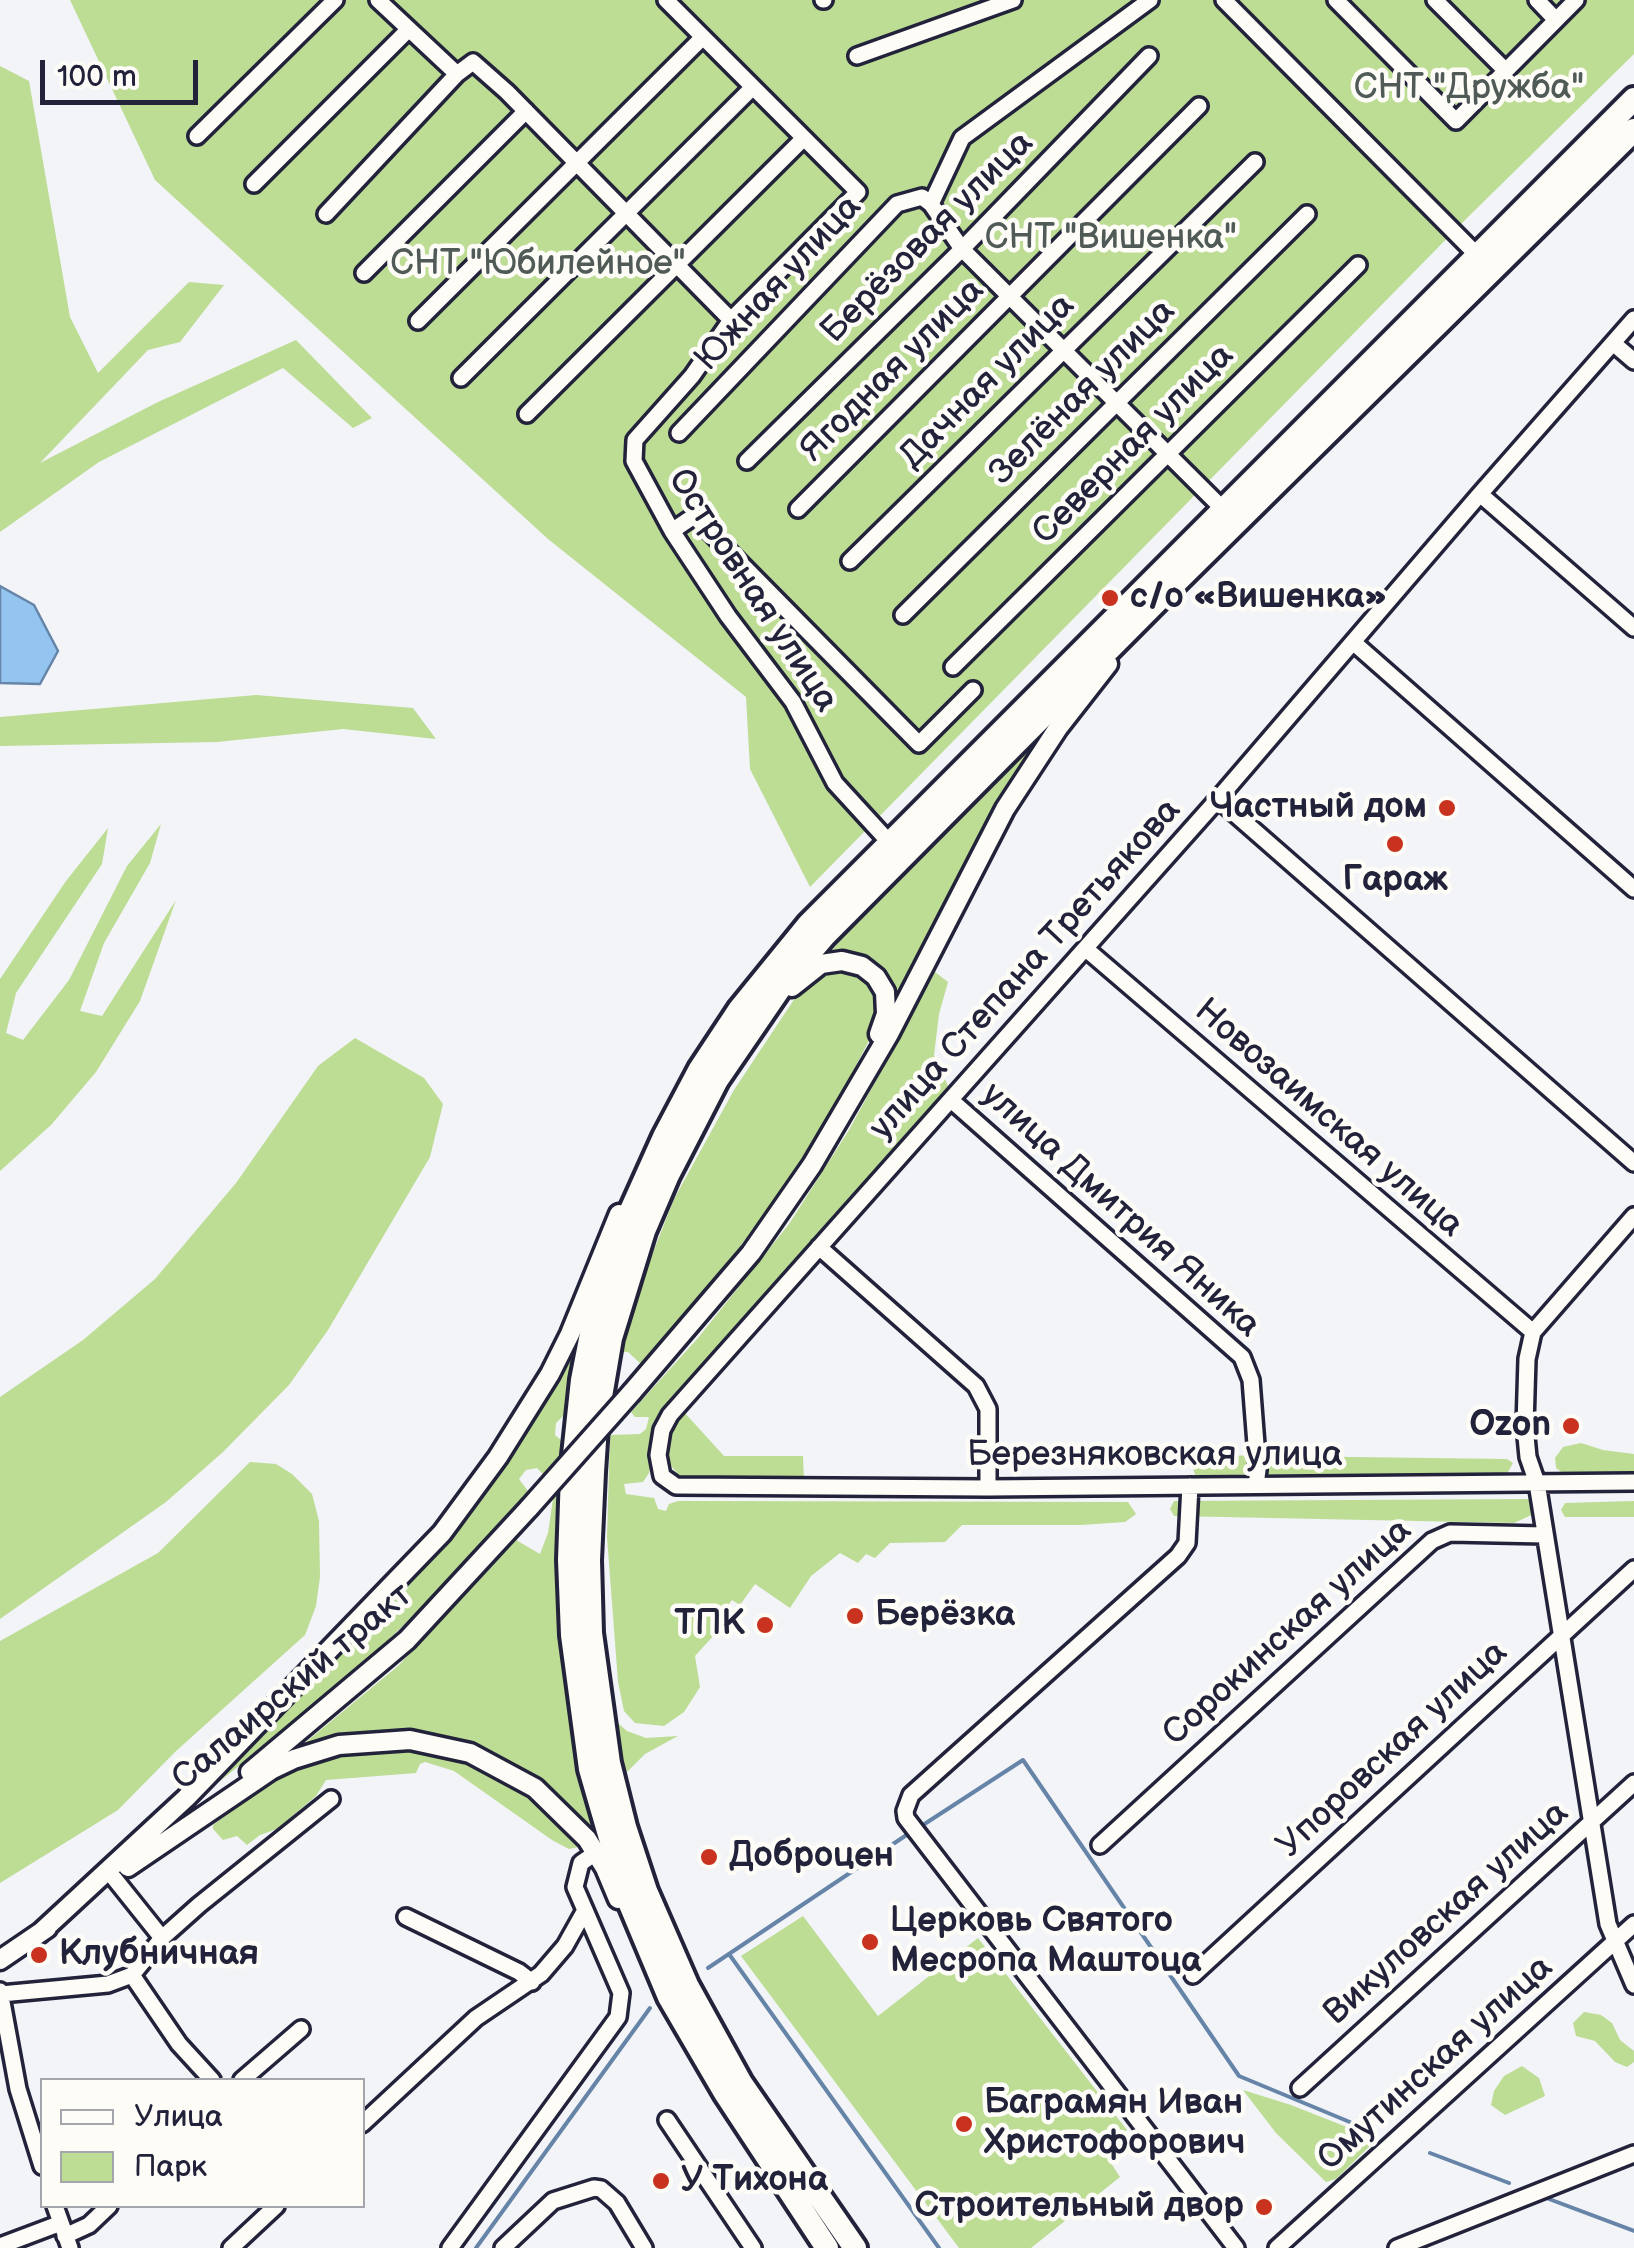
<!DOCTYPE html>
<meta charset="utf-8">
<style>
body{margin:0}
#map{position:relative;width:1634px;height:2248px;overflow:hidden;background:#f2f4f8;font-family:"Balsamiq Sans",sans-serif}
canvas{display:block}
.legend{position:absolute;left:40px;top:2078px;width:325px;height:130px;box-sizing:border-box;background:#fdfcf7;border:2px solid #a5a5ac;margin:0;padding:12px 18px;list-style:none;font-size:30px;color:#22223b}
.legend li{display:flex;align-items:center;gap:20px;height:50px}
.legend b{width:50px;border:2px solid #a5a5ac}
.scale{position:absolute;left:40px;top:60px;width:158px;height:45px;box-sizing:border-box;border:5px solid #22223b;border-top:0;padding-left:12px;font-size:30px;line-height:35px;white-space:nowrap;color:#22223b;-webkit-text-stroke:8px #fdfcf7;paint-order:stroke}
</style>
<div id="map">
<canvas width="1634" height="2248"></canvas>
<ul class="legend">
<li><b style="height:12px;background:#fdfcf7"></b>Улица</li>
<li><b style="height:28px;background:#bddc94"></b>Парк</li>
</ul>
<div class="scale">100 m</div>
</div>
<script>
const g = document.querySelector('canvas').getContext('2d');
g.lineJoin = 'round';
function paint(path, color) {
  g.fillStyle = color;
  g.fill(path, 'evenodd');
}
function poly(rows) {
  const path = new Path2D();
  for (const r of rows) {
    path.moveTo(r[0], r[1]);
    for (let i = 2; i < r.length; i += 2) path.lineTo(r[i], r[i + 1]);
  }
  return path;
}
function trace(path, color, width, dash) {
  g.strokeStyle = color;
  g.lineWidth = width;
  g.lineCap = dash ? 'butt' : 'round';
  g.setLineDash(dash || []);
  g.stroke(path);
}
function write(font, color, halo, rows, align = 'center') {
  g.font = font + ' "Balsamiq Sans",sans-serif';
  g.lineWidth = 9;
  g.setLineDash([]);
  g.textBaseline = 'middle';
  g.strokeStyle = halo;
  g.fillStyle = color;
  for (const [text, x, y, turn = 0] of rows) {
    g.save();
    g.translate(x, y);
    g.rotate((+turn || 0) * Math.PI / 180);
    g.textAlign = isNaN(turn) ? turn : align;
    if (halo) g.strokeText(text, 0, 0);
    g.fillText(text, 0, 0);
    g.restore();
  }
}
const green = poly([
 [70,0,1634,0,1634,54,1466,219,810,887,750,769,746,697,548,539,155,180],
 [0,66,29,81,70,317,98,373,189,282,224,285,180,342,148,350,40,463,158,402,296,340,372,418,353,428,283,368,99,462,0,532],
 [256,695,413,708,436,739,343,729,217,742,0,746,0,717],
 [1058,714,897,999,885,974,872,962,856,955,830,952,866,911],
 [161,824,150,863,104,943,80,1011,102,1016,176,900,140,1001,96,1072,51,1125,0,1171,0,979,66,881,108,828,102,864,16,993,6,1033,23,1040,69,980,127,866],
 [839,967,862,975,874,987,880,1004,875,1029,837,1102,780,1194,693,1308,641,1364,628,1352,619,1352,635,1298,674,1199,734,1090,793,1001,818,974],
 [935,972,948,982,939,1014,934,1055,948,1086,749,1321,654,1441,649,1473,643,1482,624,1484,626,1494,654,1498,658,1509,666,1511,669,1504,678,1501,1128,1502,1136,1514,1125,1522,1081,1525,962,1525,945,1542,890,1543,875,1558,866,1554,858,1563,840,1553,811,1576,790,1608,755,1584,740,1605,732,1600,719,1618,725,1623,695,1656,700,1687,684,1712,664,1726,635,1723,624,1711,618,1682,607,1537,610,1435,640,1434,646,1429,649,1417,635,1417,631,1412,698,1338,789,1224,849,1130],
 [355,1038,424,1078,443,1104,430,1157,328,1330,289,1385,223,1452,166,1502,0,1619,0,1397,83,1340,155,1279,236,1183,318,1066],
 [582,1329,566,1413,556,1423,555,1435,561,1440,562,1453,543,1474,537,1468,526,1470,519,1479,528,1491,431,1598,364,1664,203,1795,203,1792,367,1629,448,1540,479,1501,536,1416],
 [684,1412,724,1456,803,1456,804,1481,686,1480,679,1476,666,1459,664,1445,672,1424],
 [1581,1443,1603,1450,1634,1454,1634,1473,1564,1474,1556,1468,1555,1458,1563,1447],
 [1197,1455,1507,1459,1513,1463,1507,1474,1195,1475,1191,1462],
 [250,1462,276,1464,292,1474,312,1494,319,1521,320,1577,316,1606,305,1635,175,1752,118,1810,0,1883,0,1641,158,1553],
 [561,1490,557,1555,561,1651,592,1832,557,1794,524,1770,486,1750,445,1737,400,1731,362,1733,295,1751,398,1666,516,1540,540,1554,548,1533,553,1499],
 [1530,1499,1538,1512,1514,1523,1174,1516,1170,1509,1174,1501],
 [1634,1501,1634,1517,1565,1517,1561,1510,1565,1503],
 [613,1719,627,1731,646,1738,678,1736,645,1754,623,1776],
 [407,1750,447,1757,497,1776,548,1812,578,1847,569,1849,552,1840,454,1771,425,1762,420,1764,416,1773,326,1780,316,1796,277,1829,260,1835,247,1845,237,1836,223,1840,213,1829,213,1825,252,1795,289,1773,345,1755],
 [803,1916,878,2016,978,1938,1127,2130,1103,2151,1120,2177,1031,2248,959,2248,741,1956],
 [1584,2012,1601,2015,1612,2023,1620,2040,1634,2051,1634,2062,1627,2067,1615,2062,1595,2041,1576,2036,1573,2023],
 [1522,2066,1539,2078,1545,2096,1505,2115,1491,2105,1494,2091,1504,2076],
 [1243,2090,1291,2105,1357,2131,1374,2142,1336,2179,1326,2182,1276,2133]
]);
const water = poly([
 [0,586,34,605,58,651,40,684,0,683,0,586]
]);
const stream = poly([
 [923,1825,1023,1760,1239,2076,1369,2130],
 [729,1954,939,2248],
 [708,1968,908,1834],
 [1430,2153,1509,2183],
 [1549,2199,1634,2231],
 [476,2248,650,2008]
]);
const minor = poly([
 [378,0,457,74],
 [666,0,858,192,731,320,692,376,635,440,634,461,672,531,728,616,793,702,835,783,889,842],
 [823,0,824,0],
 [1224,0,1478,256],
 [1336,0,1456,121,1576,0],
 [1435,0,1506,71],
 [1537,0,1556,20],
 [857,56,1013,0],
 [197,136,335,0],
 [254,184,409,29],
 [931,204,962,138,1150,0],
 [326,214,457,74,473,62,507,92,731,320],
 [364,273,526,111],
 [1634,319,1480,494,1218,799,670,1415,662,1430,658,1455,662,1476,676,1486,988,1488,1634,1482],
 [418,321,703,37],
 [1613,343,1634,361],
 [461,378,753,87],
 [527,414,804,138],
 [679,433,897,204,922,197,931,204,962,249,1222,508],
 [747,461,962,249,1149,56],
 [1480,494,1634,628],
 [798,509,1199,106],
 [672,531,694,516,919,744,973,690],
 [850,561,1255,162],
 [903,615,1307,214],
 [1353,642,1634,889],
 [953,667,1358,265],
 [1218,799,1634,1163],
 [1086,949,1533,1332],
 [951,1100,1242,1357,1251,1380,1258,1470,1256,1485],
 [1634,1216,1533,1332,1527,1359,1525,1426,1528,1457,1537,1483,1608,1924,1634,1985],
 [819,1247,976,1386,988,1409,988,1488],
 [1190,1486,1187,1543,1178,1556,911,1795,905,1811,906,1818,1236,2248],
 [1100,1845,1432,1541,1450,1533,1544,1535],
 [114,1878,162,1938],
 [406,1917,519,1972,532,1982],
 [132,1975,179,2044,212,2080],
 [1193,1975,1634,1569],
 [0,1991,18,2089,42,2166],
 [1,1994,108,1984,132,1975,162,1938,199,1905,331,1799],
 [242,2080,301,2029],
 [1300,2088,1634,1783],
 [667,2120,753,2248],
 [362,2124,476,2018,541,1974,565,1946,584,1912],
 [55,2206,70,2248],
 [65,2236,89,2225,109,2206],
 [0,2246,61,2223],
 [231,2248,276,2206],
 [450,2248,618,2017,621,1993,575,1887,581,1863,597,1852],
 [503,2248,553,2201,594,2188,601,2189,617,2203,644,2248],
 [1277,2248,1634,1924],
 [1397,2248,1634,2154]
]);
const major = poly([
 [792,987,821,964,842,961,862,966,876,977,885,992,886,1014,879,1034],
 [632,1392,751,1253,812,1165,889,1034,1005,809,1058,728,1108,664],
 [250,1772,407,1640,529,1508],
 [128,1867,271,1770,294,1759,339,1745,410,1740,470,1753,535,1788,587,1839,605,1868,618,1899],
 [40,1933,186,1798,442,1533,498,1457,550,1374,570,1334,619,1214],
 [0,1960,47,1928]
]);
const highway = poly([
 [827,2248,725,2093,669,1997,627,1897,590,1769,572,1635,569,1560,572,1474,582,1380,591,1334,628,1217,664,1137,700,1069,739,1010,809,924,1634,99],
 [855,2248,741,2083,687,1985,646,1891,625,1827,609,1763,591,1633,589,1560,593,1472,596,1426,611,1338,644,1231,668,1175,717,1080,782,985,824,936,1169,589,1634,130]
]);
const majorBridge = poly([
 [529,1508,632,1392]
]);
const markers = [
 [1110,598,10,"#c8321e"],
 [1447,808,10,"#c8321e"],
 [1395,844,10,"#c8321e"],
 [1571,1426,10,"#c8321e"],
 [855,1616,10,"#c8321e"],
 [765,1625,10,"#c8321e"],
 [709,1857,10,"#c8321e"],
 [870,1942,10,"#c8321e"],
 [39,1955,10,"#c8321e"],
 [964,2124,10,"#c8321e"],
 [661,2181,10,"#c8321e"],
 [1264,2207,10,"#c8321e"]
];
const parkNames = [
 ["СНТ \"Дружба\"",1469,89],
 ["СНТ \"Вишенка\"",1111,239],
 ["СНТ \"Юбилейное\"",538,265]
];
const streetNames = [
 ["Берёзовая улица",928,238,-45],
 ["Южная улица",779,284,-47],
 ["Ягодная улица",893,371,-45],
 ["Дачная улица",988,382,-45],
 ["Зелёная улица",1083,393,-45],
 ["Северная улица",1134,445,-45],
 ["Островная улица",752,591,57],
 ["улица Степана Третьякова",1026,970,-48],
 ["Новозаимская улица",1328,1119,41],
 ["улица Дмитрия Яника",1120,1211,42],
 ["Березняковская улица",1155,1456],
 ["Сорокинская улица",1288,1633,-42],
 ["Салаирский тракт",293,1688,-40],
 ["Упоровская улица",1393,1750,-43],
 ["Викуловская улица",1447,1914,-42],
 ["Омутинская улица",1436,2064,-42]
];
const poiNames = [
 ["с/о «Вишенка»",1130,598],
 ["Частный дом",1427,808,"right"],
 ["Гараж",1395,881,"center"],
 ["Ozon",1551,1426,"right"],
 ["Берёзка",875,1616],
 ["ТПК",745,1625,"right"],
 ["Доброцен",729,1857],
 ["Церковь Святого",890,1922],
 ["Месропа Маштоца",890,1962],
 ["Клубничная",59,1955],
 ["Баграмян Иван",984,2104],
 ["Христофорович",984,2144],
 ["У Тихона",681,2181],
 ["Строительный двор",1244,2207,"right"]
];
paint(green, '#bddc94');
paint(water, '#94c5f0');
trace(water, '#6684a8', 2.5);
trace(stream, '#6684a8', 4);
trace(minor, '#22223b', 22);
trace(major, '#22223b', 25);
trace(highway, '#22223b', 30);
trace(minor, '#fdfcf7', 15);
trace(major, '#fdfcf7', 18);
trace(highway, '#fdfcf7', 22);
trace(majorBridge, '#22223b', 25, []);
trace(majorBridge, '#fdfcf7', 18);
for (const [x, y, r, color] of markers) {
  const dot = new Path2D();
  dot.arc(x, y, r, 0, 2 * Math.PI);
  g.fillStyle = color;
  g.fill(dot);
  trace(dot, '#fdfcf7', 4);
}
write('35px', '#505a56', '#fdfcf7', parkNames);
write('35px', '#22223b', '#fdfcf7', streetNames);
write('bold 35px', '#22223b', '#fdfcf7', poiNames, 'left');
</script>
